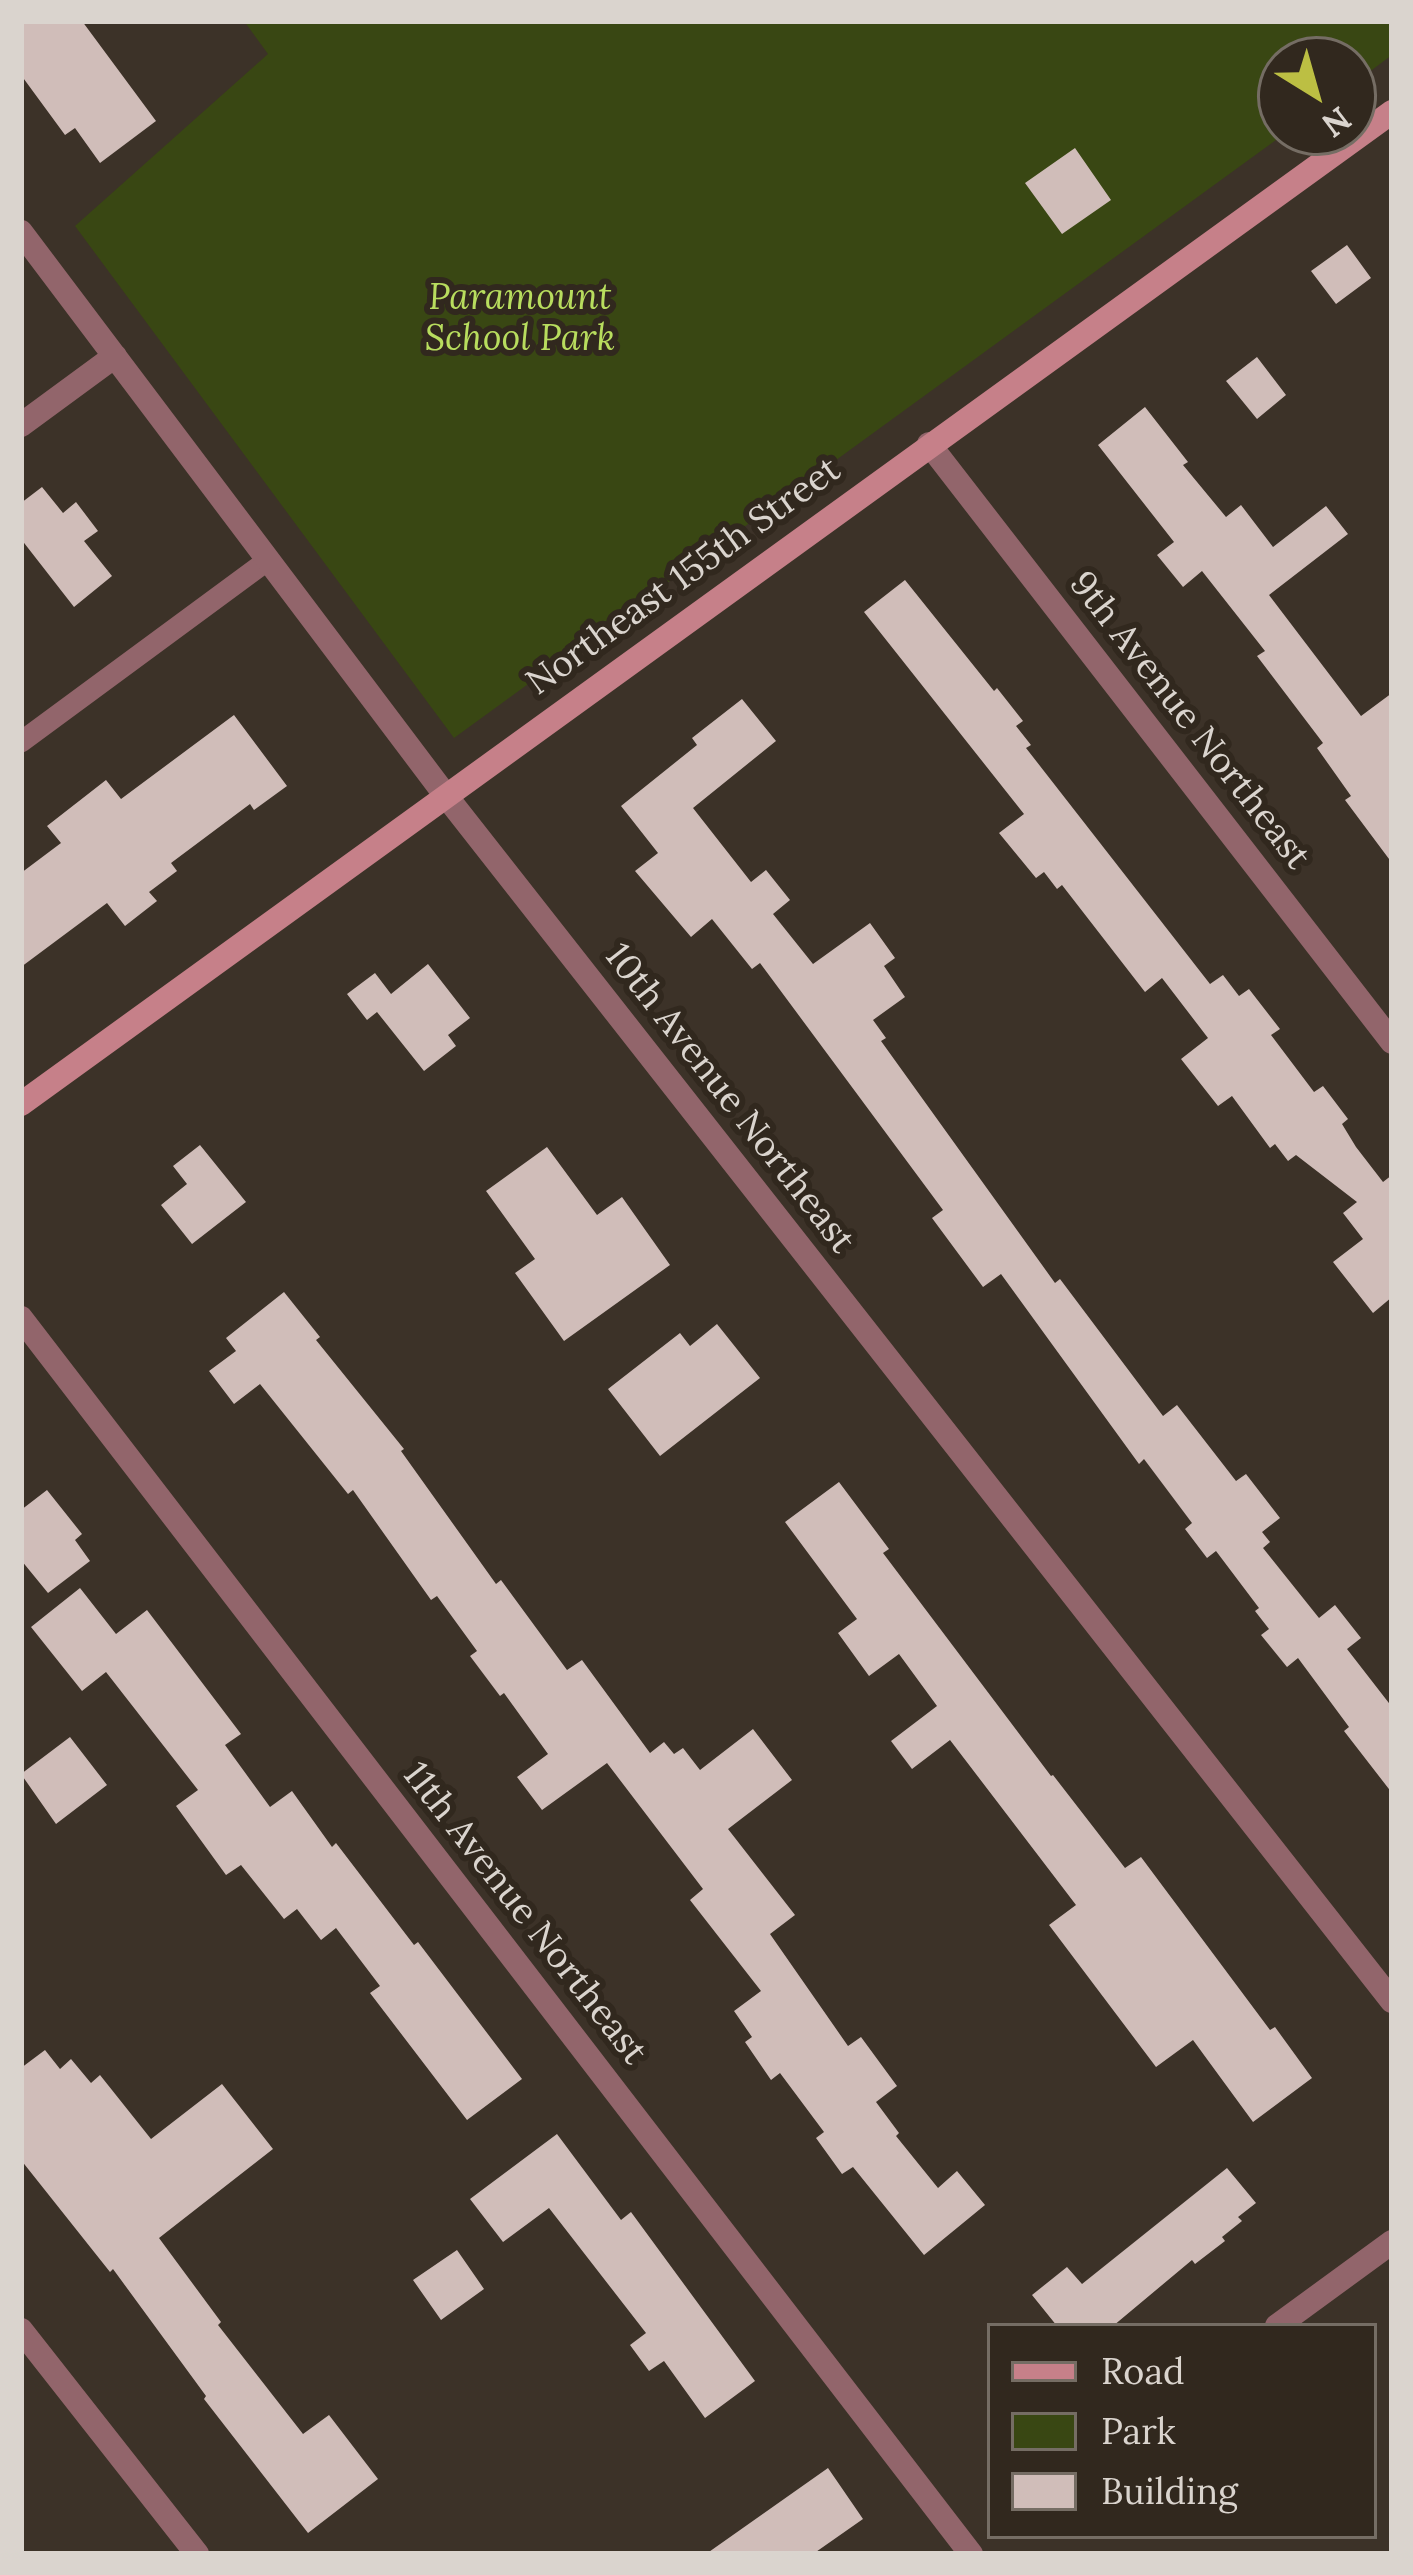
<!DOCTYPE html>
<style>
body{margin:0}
#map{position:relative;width:1413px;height:2575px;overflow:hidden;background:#3c3228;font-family:Lora,serif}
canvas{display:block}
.frame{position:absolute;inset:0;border:24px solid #dad4ce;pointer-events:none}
.legend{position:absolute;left:987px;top:2323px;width:390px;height:216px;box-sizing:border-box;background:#31281e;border:3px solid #756d64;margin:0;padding:15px 21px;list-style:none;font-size:36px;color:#dad4ce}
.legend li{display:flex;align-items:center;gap:24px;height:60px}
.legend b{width:60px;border:3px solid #756d64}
.north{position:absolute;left:1257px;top:36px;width:120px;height:120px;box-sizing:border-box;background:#31281e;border:3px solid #756d64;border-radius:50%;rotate:143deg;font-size:33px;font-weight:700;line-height:48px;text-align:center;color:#dad4ce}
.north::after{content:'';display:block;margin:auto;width:42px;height:54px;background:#bcbf43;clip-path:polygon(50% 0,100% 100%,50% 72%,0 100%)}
</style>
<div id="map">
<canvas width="1413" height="2575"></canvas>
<div class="frame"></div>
<ul class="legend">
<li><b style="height:15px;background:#c68089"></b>Road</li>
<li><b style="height:33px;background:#394713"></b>Park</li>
<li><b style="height:33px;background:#d0bdb9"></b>Building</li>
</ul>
<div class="north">N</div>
</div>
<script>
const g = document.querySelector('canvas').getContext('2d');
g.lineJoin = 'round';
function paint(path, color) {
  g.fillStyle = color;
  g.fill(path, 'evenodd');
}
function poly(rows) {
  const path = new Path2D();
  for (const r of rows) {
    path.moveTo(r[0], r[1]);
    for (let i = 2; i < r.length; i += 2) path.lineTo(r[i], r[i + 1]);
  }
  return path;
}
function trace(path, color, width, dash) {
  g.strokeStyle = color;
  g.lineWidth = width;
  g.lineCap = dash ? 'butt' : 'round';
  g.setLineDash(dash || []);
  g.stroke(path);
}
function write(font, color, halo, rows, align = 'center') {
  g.font = font + ' Lora,serif';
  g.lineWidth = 12;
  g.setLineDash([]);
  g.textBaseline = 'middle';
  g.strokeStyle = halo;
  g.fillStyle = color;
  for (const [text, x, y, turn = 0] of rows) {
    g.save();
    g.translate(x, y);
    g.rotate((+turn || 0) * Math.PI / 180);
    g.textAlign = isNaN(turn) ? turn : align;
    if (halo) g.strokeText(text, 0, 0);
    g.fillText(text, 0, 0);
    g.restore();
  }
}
const green = poly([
 [244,21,1392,21,1392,55,1353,84,1353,60,1281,60,1281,132,1287,132,454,738,75,226,268,54]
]);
const building = poly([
 [21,21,82,21,156,121,100,163,75,128,65,135,21,75],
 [1075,148,1111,200,1062,234,1025,183],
 [1347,245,1371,278,1336,304,1311,271],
 [1257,357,1286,395,1257,419,1226,381],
 [1145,407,1188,462,1183,465,1226,517,1241,505,1273,547,1326,506,1348,534,1269,595,1361,716,1392,693,1392,863,1345,800,1351,796,1317,748,1323,743,1257,656,1265,651,1202,571,1183,587,1157,555,1174,542,1098,445],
 [42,487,63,513,76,502,98,531,84,541,112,576,74,607,21,539,21,503],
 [905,580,994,691,997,688,1023,721,1016,726,1031,745,1026,748,1210,984,1223,975,1239,996,1249,989,1280,1029,1271,1035,1314,1092,1323,1086,1348,1119,1342,1124,1356,1147,1383,1182,1392,1175,1392,1297,1373,1313,1333,1262,1363,1239,1343,1213,1357,1202,1296,1155,1288,1161,1275,1144,1270,1148,1232,1096,1218,1106,1181,1059,1208,1038,1162,978,1145,992,1062,885,1057,889,1044,872,1036,878,999,833,1024,814,864,612],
 [742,699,776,741,693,808,751,882,766,870,790,900,773,914,813,964,870,923,895,958,884,966,905,997,873,1020,886,1038,881,1041,1055,1283,1060,1279,1163,1416,1177,1405,1236,1481,1246,1474,1280,1518,1262,1532,1270,1542,1263,1548,1319,1618,1335,1605,1361,1638,1347,1649,1392,1707,1392,1793,1344,1731,1349,1727,1298,1658,1287,1667,1261,1635,1269,1629,1255,1611,1259,1608,1216,1551,1207,1558,1185,1529,1192,1523,1144,1459,1139,1464,1001,1274,983,1287,932,1218,943,1210,760,963,752,969,712,919,691,937,635,871,658,853,621,806,697,745,692,738],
 [234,715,287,786,254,810,250,804,171,863,177,871,149,892,157,901,125,926,107,903,21,967,21,873,61,843,47,826,106,780,121,799],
 [428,964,470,1018,448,1035,456,1046,424,1071,377,1012,367,1020,347,994,375,973,391,994],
 [200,1145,246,1202,192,1244,161,1205,187,1184,173,1166],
 [547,1147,597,1215,622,1197,670,1265,564,1341,515,1273,535,1259,486,1191],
 [284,1292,320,1337,316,1340,404,1449,401,1451,496,1584,501,1580,567,1670,582,1660,650,1753,664,1742,674,1754,683,1748,700,1770,753,1729,792,1780,728,1829,795,1915,770,1934,848,2046,861,2037,897,2086,876,2102,899,2133,896,2136,938,2188,957,2171,985,2205,924,2255,853,2167,842,2174,816,2138,824,2132,780,2073,771,2080,745,2042,752,2037,734,2011,761,1991,690,1900,703,1889,607,1763,542,1810,517,1777,548,1754,504,1693,500,1696,470,1656,477,1651,437,1596,431,1600,353,1490,348,1494,260,1384,234,1404,209,1371,236,1351,226,1338],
 [717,1324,760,1378,660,1456,608,1389,680,1333,690,1346],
 [839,1482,889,1549,883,1553,1051,1776,1053,1775,1125,1868,1141,1857,1270,2030,1275,2027,1312,2078,1253,2122,1193,2040,1156,2067,1049,1925,1076,1905,950,1740,912,1769,891,1741,937,1706,899,1654,869,1676,838,1633,857,1619,785,1522],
 [47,1490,82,1534,75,1540,90,1561,48,1593,21,1560,21,1510],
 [80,1588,116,1634,147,1610,241,1734,225,1745,270,1807,292,1791,332,1847,336,1843,414,1945,418,1942,522,2079,467,2120,370,1993,380,1986,336,1928,321,1940,297,1909,284,1919,241,1865,226,1875,176,1806,198,1790,106,1672,82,1691,31,1627],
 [70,1737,107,1785,56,1824,21,1774],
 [45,2050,60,2069,71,2059,91,2083,100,2075,151,2139,222,2084,273,2149,159,2238,221,2322,218,2325,303,2434,329,2415,378,2479,308,2533,204,2399,206,2396,113,2269,110,2272,21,2160,21,2068],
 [557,2134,621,2220,631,2212,755,2381,705,2418,664,2361,649,2371,630,2345,646,2333,549,2208,503,2242,470,2199],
 [1227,2168,1256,2203,1238,2217,1242,2221,1222,2237,1225,2241,1195,2264,1192,2260,1113,2326,1057,2326,1032,2295,1067,2267,1082,2284],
 [457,2250,484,2289,441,2320,413,2280],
 [828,2468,863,2519,813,2554,706,2554]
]);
const lane = poly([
 [21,742,268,560]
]);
const street = poly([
 [21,232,446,796,1392,2001],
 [21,425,115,356],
 [929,444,1392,1042],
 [21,1318,971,2554],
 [1277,2326,1392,2242],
 [21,2330,197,2554]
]);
const secondary = poly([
 [21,1104,1392,112]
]);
const parkNames = [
 ["Paramount",520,299],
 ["School Park",520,340]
];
const streetNames = [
 ["Northeast 155th Street",684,577,-36],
 ["9th Avenue Northeast",1189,721,52],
 ["10th Avenue Northeast",729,1099,52],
 ["11th Avenue Northeast",524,1914,52]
];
paint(green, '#394713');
paint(building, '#d0bdb9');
trace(lane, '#92656b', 21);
trace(street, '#92656b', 24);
trace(secondary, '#c68089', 24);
write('italic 36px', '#b8dd5e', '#31281e', parkNames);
write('36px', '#dad4ce', '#31281e', streetNames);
</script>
